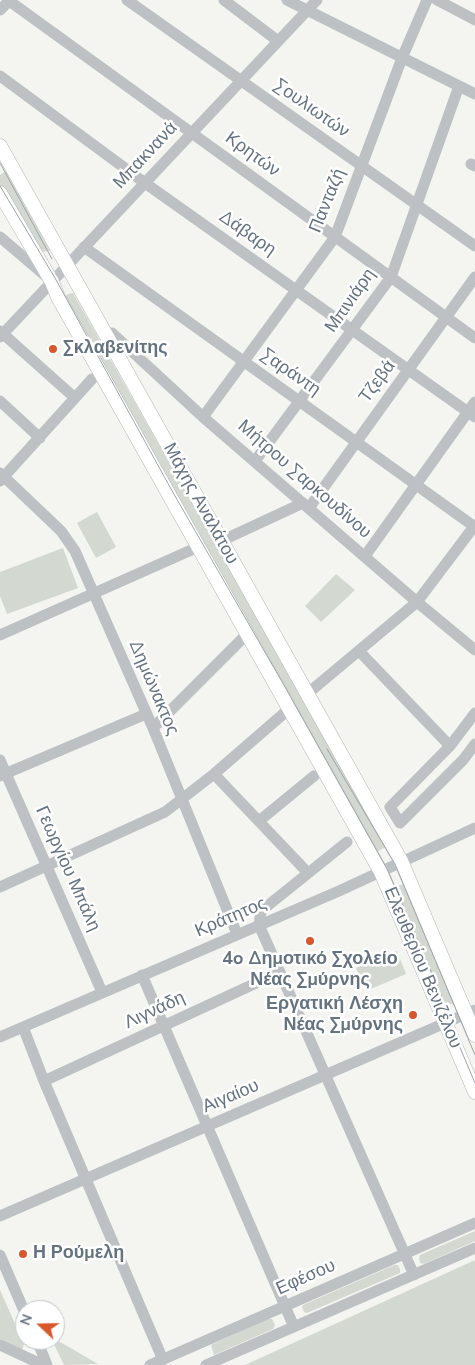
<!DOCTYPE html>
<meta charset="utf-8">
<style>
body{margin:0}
#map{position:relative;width:475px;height:1365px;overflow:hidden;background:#f4f4f0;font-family:"Nunito Sans",sans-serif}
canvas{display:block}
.north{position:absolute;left:15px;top:1300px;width:50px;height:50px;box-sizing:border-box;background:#fff;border:1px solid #c1c7cc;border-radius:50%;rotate:291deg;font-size:14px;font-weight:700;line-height:20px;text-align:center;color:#657380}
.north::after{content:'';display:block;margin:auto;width:18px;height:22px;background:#d9582b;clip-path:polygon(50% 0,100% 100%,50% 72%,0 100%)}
</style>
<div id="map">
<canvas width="475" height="1365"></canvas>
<div class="north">N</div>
</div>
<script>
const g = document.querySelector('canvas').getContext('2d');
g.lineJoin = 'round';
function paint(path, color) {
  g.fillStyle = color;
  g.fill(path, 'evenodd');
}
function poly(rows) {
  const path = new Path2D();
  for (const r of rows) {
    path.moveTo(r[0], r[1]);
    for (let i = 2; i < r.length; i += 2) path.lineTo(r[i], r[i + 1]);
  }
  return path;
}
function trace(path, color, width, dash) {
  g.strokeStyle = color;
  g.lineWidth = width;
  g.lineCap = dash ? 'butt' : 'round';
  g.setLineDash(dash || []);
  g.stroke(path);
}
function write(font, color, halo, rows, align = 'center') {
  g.font = font + ' "Nunito Sans",sans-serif';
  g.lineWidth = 5;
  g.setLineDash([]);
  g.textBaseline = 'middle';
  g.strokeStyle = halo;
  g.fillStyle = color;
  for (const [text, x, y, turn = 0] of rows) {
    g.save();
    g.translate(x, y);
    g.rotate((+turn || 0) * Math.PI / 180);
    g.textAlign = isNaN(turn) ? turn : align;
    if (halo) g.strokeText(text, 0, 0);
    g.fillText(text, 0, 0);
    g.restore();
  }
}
const green = poly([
 [6,171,50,251,49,251,37,252,0,189,0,175],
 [73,293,291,679,388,846,374,853,64,298,68,294],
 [97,512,116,547,96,558,77,523],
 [63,548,78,588,7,614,0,596,0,572],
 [336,574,355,590,321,622,305,606],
 [405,883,456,1005,440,1002,392,889],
 [397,951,406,974,366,991,356,968],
 [475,1231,475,1241,424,1264,420,1263,419,1258,420,1255],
 [475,1260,475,1365,245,1365],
 [394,1265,398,1265,400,1269,400,1273,307,1313,304,1312,302,1307,303,1305],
 [0,1290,24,1344,22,1350,0,1339],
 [267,1319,272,1319,275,1325,273,1329,214,1355,211,1345],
 [55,1339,98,1364,64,1365,54,1344]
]);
const minor = poly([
 [8,0,475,338],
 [127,0,475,246],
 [224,0,278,41],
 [287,0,475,94],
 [437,0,475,20],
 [0,10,10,0],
 [0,76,145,183,475,417],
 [471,164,475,166],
 [0,237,47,277],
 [84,247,475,527],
 [0,331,75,398],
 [112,333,203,417,417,602,475,650],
 [0,337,317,0],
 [0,401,40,438],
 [203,417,335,237,402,58,427,0],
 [255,461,391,277,459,86],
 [0,473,61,531,75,551,153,728,237,934],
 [0,481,92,379],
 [309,508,475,277],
 [221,541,303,503],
 [365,556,475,402],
 [0,635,198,547],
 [359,651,450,746],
 [307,694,417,602,475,525],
 [475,713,450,746,390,807,400,823,463,760,475,744],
 [153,728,247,634],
 [0,760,102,992],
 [214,774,308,873],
 [0,776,146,714],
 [259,821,314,776],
 [347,842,261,911,259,925,414,1275],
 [0,887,165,812,214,774,289,709],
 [142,975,294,1327],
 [23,1027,44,1081,163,1360],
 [0,1037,339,891,475,828],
 [44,1081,280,972],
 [0,1216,475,1010],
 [0,1255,25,1313],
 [37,1340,47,1365],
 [0,1345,43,1365],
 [150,1365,475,1223],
 [206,1365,475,1248]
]);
const major = poly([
 [0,146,401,861,475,1035],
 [0,193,52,282,58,297,381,872,475,1092]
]);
const tram = poly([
 [0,163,52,259],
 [0,186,55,278,171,489,285,687,387,869,452,1021,453,1031,475,1083],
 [327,749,395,864,475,1055]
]);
const markers = [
 [53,349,5,"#d9582b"],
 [310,941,5,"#d9582b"],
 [413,1015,5,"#d9582b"],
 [23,1254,5,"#d9582b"]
];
const streetNames = [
 ["Σουλιωτών",311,109,35],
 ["Κρητών",252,155,36],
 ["Μπακνανά",146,156,-47],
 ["Πανταζή",328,201,-68],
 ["Δάβαρη",247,234,35],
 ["Μπινιάρη",351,301,-55],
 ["Σαράντη",290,373,35],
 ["Τζεβά",378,382,-54],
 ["Μήτρου Σαρκουδίνου",304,480,41],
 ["Μάχης Αναλάτου",200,504,61],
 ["Δημώνακτος",153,688,67],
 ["Γεωργίου Μπάλη",67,869,66],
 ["Κράτητος",231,918,-23],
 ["Ελευθερίου Βενιζέλου",422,968,67],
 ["Λιγνάδη",155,1011,-25],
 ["Αιγαίου",231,1097,-23],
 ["Εφέσου",306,1278,-24]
];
const poiNames = [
 ["Σκλαβενίτης",63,349],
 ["4o Δημοτικό Σχολείο",310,960,"center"],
 ["Νέας Σμύρνης",310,981,"center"],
 ["Εργατική Λέσχη",403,1005,"right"],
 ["Νέας Σμύρνης",403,1026,"right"],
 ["Η Ρούμελη",33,1254]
];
paint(green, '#d3d9d0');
trace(major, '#b1b5b8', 15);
trace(minor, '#bdc1c4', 11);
trace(major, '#fff', 14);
trace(tram, '#9fa4a9', 1);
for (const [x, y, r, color] of markers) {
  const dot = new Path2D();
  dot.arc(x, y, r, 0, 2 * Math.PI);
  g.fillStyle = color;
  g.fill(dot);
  trace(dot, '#fff', 2);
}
write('18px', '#657380', '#fff', streetNames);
write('bold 18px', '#657380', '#fff', poiNames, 'left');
</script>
